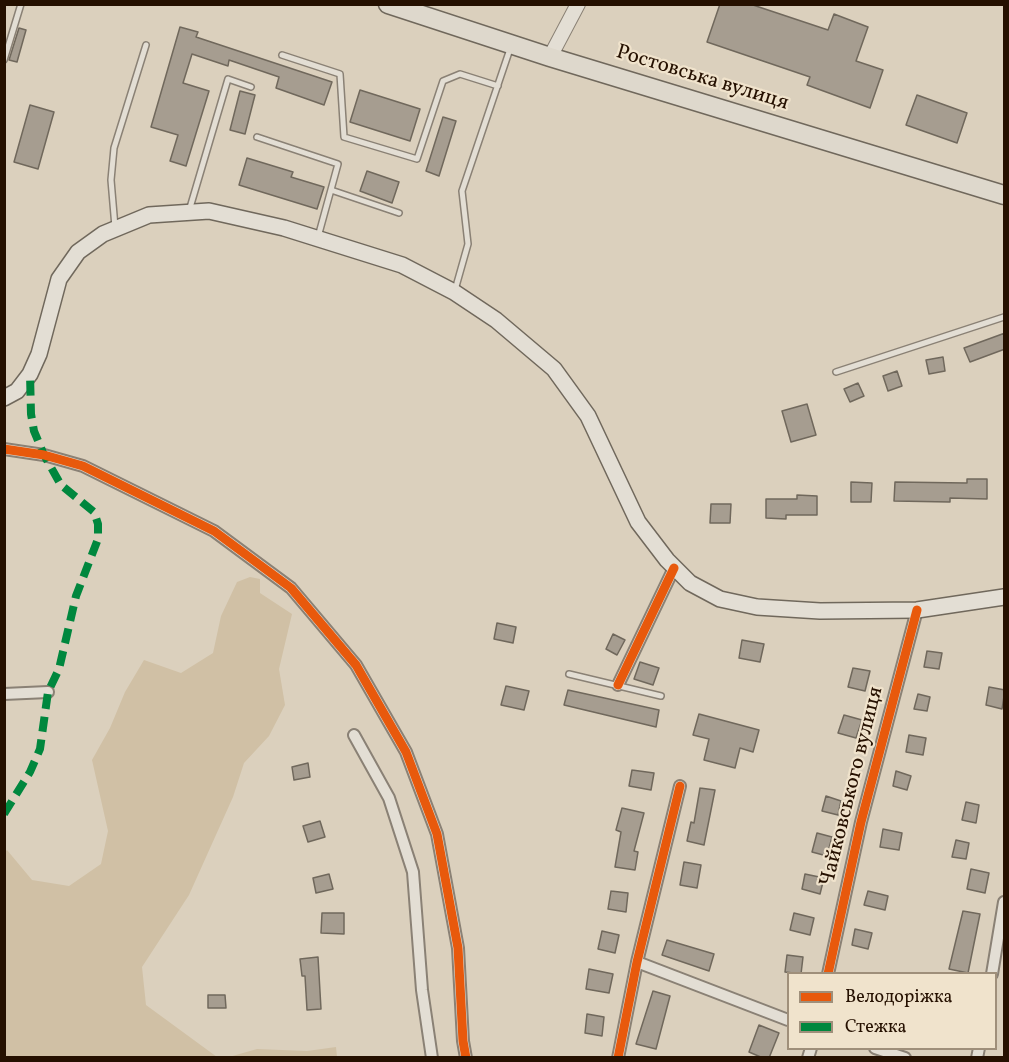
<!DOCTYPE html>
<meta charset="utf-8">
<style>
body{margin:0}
#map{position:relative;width:1009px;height:1062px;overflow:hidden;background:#dbd0bd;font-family:Vollkorn,serif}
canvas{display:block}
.frame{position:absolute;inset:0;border:6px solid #251000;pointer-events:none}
.legend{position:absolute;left:787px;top:972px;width:210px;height:78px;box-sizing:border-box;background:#f0e3cc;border:2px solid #9f8f7a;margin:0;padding:8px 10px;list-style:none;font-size:18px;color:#251000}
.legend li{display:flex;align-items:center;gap:12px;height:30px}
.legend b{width:30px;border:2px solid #9f8f7a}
</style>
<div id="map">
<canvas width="1009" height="1062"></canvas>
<div class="frame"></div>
<ul class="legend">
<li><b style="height:8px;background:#e8590c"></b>Велодоріжка</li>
<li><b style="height:8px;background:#00873e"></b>Стежка</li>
</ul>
</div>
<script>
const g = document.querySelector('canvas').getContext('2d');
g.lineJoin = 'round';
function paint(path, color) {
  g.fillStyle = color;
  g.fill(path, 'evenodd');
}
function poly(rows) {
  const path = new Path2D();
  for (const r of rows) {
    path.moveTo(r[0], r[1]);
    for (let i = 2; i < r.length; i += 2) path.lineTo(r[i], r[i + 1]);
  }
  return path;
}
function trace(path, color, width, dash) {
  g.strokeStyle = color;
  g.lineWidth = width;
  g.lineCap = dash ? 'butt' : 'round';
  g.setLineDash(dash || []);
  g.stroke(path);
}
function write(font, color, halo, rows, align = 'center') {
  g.font = font + ' Vollkorn,serif';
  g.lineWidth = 4.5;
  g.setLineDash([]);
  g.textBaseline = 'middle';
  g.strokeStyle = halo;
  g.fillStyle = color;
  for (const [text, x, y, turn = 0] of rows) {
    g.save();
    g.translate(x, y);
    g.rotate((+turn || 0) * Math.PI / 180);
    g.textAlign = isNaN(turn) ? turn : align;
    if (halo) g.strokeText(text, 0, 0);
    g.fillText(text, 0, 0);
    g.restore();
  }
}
const green = poly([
 [250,577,260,579,260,593,292,614,279,669,285,705,269,736,244,763,233,797,189,895,142,967,146,1005,217,1057,5,1057,5,852,7,850,32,880,69,886,101,864,108,831,92,760,110,728,125,692,144,660,181,673,213,653,221,616,237,582],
 [336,1047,337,1057,229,1057,257,1049,307,1051]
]);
const building = poly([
 [720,4,750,4,828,30,834,14,868,27,856,61,883,70,870,108,807,85,810,77,707,42,720,4],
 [180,27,198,32,196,37,332,82,324,105,276,88,279,77,229,60,228,66,192,54,183,83,209,91,186,166,170,161,178,135,151,127,180,27],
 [19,28,26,30,17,62,9,60,19,28],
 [360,90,420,109,410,141,350,122,360,90],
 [240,91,255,95,245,134,230,130,240,91],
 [917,95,967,113,957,143,906,125,917,95],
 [30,105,54,112,38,169,14,162,30,105],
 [443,117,456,121,439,176,426,171,443,117],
 [247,158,293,172,291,177,324,187,317,209,239,185,247,158],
 [367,171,399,182,392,203,360,191,367,171],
 [1005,333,1005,349,970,362,964,348,1005,333],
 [943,357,945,371,929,374,926,360,943,357],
 [897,371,902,386,888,391,883,376,897,371],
 [858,383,864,396,850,402,844,389,858,383],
 [807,404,816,435,791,442,782,411,807,404],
 [967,479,987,479,987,499,950,498,950,502,894,501,895,482,967,483,967,479],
 [851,482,872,483,871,502,851,502,851,482],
 [797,495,817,496,817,515,786,515,786,519,766,518,766,499,797,499,797,495],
 [711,504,731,504,730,523,710,523,711,504],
 [497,623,516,627,513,643,494,639,497,623],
 [613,634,625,640,617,655,606,649,613,634],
 [742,640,764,644,760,662,739,658,742,640],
 [927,651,942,653,939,669,924,667,927,651],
 [640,662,659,668,653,685,634,679,640,662],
 [853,668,870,671,865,691,848,687,853,668],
 [506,686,529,691,524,710,501,705,506,686],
 [989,687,1005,690,1002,709,986,705,989,687],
 [568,690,659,710,656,727,564,705,568,690],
 [918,694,930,697,927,711,914,709,918,694],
 [699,714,759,730,753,752,740,748,735,768,704,760,709,739,693,735,699,714],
 [844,715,862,720,856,738,838,733,844,715],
 [909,735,926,738,923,755,906,752,909,735],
 [308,763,310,777,294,780,292,767,308,763],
 [632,770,654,773,651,790,629,786,632,770],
 [896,771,911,776,907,790,893,786,896,771],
 [700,788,715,790,704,845,687,841,691,822,694,823,700,788],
 [826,796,841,801,838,815,822,811,826,796],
 [966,802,979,805,976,823,962,820,966,802],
 [622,808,644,813,634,851,638,852,635,870,615,867,621,832,616,830,622,808],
 [320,821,325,837,308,842,303,826,320,821],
 [883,829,902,833,899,850,880,847,883,829],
 [817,833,832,837,827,856,812,852,817,833],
 [956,840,969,843,966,859,952,857,956,840],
 [684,862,701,865,697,888,680,885,684,862],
 [971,869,989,873,985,893,967,889,971,869],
 [329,874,333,889,316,893,313,878,329,874],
 [805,874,824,878,820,894,802,889,805,874],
 [611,891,628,893,626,912,608,909,611,891],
 [868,891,888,896,885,910,864,905,868,891],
 [963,911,980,914,968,973,949,969,963,911],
 [322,913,344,913,344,934,321,933,322,913],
 [794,913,814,918,810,935,790,930,794,913],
 [855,929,872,933,868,949,852,945,855,929],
 [602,931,619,935,615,953,598,949,602,931],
 [667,940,714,954,709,971,662,955,667,940],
 [787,955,803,957,801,974,785,972,787,955],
 [318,957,321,1009,307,1010,305,976,302,976,300,959,318,957],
 [589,969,613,974,609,993,586,989,589,969],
 [653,991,670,996,656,1049,636,1044,653,991],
 [208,995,225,995,226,1008,208,1008,208,995],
 [587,1014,604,1017,602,1036,585,1033,587,1014],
 [759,1025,779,1033,769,1058,763,1058,749,1052,759,1025]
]);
const service = poly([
 [282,55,340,74,344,137,417,159,443,81,460,74,498,86],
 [4,60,21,4],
 [257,137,338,164,318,237],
 [331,190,399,213],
 [189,211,228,79,251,87],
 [115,227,111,180,114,148,146,45],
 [455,290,468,244,462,191,510,49],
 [836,372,1004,317],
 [569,674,661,696]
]);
const minor = poly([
 [4,449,44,455,83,466,214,531,291,588,356,665,406,752,437,834,458,948,463,1041,466,1058],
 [618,685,674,568],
 [4,694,48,692],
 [354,735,389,798,413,872,422,990,432,1058],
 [637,962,788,1020],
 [828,974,861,822,917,610],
 [992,974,1004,902],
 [875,1048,905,1058],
 [618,1058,637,962,680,786],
 [808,1058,811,1048],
 [977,1058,979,1048]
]);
const tertiary = poly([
 [550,57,578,4]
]);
const secondary = poly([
 [4,398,17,391,30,374,39,354,59,279,78,252,103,234,149,215,209,211,284,228,402,265,454,292,496,320,554,369,588,416,638,522,667,560,690,583,720,599,757,607,820,611,917,610,1004,597]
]);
const trunk = poly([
 [388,4,550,57,1004,195]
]);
const quiet = poly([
 [4,814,30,772,40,749,48,692,59,669,76,596,98,539,98,524,94,512,61,485,44,455,34,431,31,414,30,374]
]);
const cycleway = poly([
 [4,449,44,455,83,466,214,531,291,588,356,665,406,752,437,834,458,948,463,1041,466,1058],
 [618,685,674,568],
 [828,974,861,822,917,610],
 [618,1058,637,962,680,786]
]);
const streetNames = [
 ["Ростовська вулиця",702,79,17],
 ["Чайковського вулиця",853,787,-76]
];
paint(green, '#d0c0a5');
paint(building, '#a69d90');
trace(building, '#70685c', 1.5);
trace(service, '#8a8175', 8);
trace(minor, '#8a8175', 14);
trace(tertiary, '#8a8175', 16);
trace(secondary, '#70685c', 18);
trace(trunk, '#70685c', 21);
trace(service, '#e3ded4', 5);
trace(minor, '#e3ded4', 10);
trace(tertiary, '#e3ded4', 14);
trace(secondary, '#e3ded4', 15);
trace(trunk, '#ded8cc', 18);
trace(quiet, '#00873e', 8, [15, 8]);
trace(cycleway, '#e8590c', 9);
write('21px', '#251000', '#f0e3cc', streetNames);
</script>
